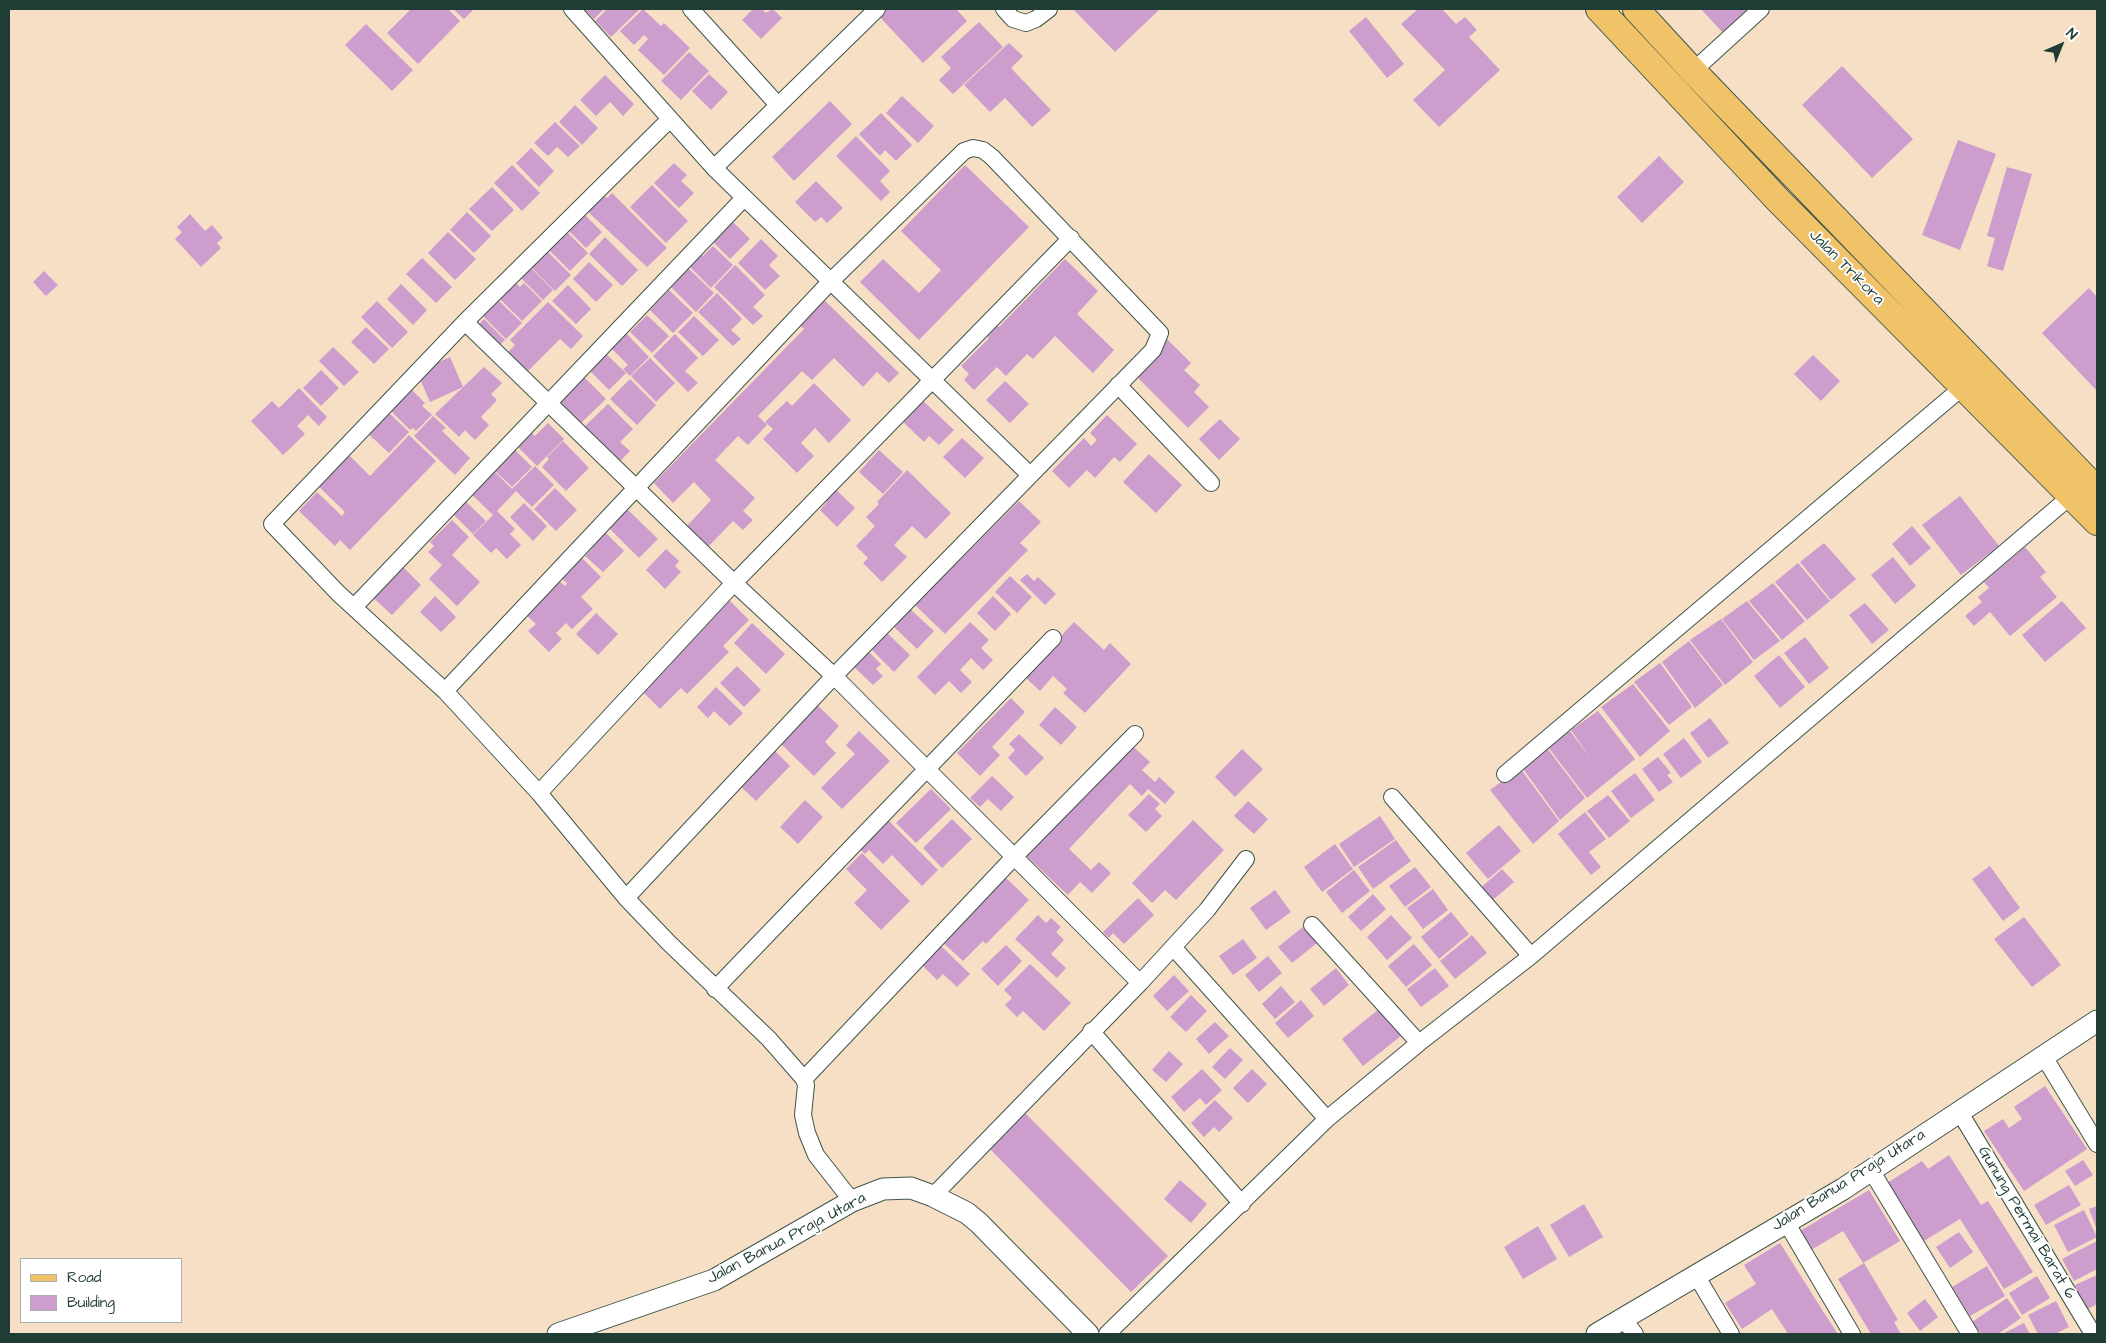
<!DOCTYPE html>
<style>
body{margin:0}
#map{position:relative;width:2106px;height:1343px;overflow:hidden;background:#f6dfc5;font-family:"Architects Daughter",sans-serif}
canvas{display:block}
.frame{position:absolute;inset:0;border:10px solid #1f3d34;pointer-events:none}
.legend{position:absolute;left:20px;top:1258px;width:162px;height:65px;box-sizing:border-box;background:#fff;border:1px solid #a5b1ae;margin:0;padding:6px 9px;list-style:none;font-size:15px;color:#1f3d34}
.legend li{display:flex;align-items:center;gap:10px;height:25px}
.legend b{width:25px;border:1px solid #a5b1ae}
.north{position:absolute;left:2036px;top:20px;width:50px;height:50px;-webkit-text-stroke:4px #fff;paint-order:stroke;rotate:44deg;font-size:14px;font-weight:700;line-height:20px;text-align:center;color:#1f3d34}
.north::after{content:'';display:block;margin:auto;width:18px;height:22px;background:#1f3d34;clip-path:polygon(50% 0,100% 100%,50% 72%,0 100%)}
</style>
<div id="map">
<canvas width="2106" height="1343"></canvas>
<div class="frame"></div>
<ul class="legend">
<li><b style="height:6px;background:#f0c369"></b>Road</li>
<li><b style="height:14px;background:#cc9dcd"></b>Building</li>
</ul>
<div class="north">N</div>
</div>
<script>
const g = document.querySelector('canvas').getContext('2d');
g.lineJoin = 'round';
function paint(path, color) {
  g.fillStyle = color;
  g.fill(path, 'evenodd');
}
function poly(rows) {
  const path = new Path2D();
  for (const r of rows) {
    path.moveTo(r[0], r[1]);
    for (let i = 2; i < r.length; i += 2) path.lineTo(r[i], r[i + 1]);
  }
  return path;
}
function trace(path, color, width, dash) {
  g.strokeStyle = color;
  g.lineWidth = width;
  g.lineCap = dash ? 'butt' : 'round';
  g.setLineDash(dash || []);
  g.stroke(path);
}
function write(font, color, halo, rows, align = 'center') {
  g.font = font + ' "Architects Daughter",sans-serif';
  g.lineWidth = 4;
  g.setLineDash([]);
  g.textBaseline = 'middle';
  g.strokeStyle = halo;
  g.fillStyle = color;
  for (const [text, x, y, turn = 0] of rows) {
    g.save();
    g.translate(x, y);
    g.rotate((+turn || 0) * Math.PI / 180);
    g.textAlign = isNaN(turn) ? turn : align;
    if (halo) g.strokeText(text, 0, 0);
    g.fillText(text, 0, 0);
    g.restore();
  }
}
const building = poly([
 [411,9,448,9,460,21,418,64,387,33],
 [453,9,474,9,464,19],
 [584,9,604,9,594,19],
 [607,9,640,9,611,37,595,21],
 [643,9,661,26,664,23,690,48,664,75,638,50,648,39,644,35,634,45,620,31],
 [753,9,761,9,766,13,773,9,782,18,761,39,742,20],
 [881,9,956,9,967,21,923,63,876,13],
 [1073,9,1160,9,1115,52],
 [1418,9,1442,9,1456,24,1465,17,1477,30,1469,37,1500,70,1439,127,1413,100,1445,70,1401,24],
 [1701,9,1750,9,1723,33],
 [1366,17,1404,64,1387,78,1349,31],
 [979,22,1003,47,953,94,939,80,951,68,941,57],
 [366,24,413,70,392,91,345,45],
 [1009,43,1023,56,1011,68,1051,110,1032,127,1005,98,990,112,964,85],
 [689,52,709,71,681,100,661,81],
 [1842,66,1913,139,1872,178,1802,105],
 [709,74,728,92,711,110,692,91],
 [605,75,634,104,623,116,610,102,596,116,580,100],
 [902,96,934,126,918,143,886,113],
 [830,101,852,124,794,181,772,157],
 [575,105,598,128,582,145,559,122],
 [881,113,912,145,896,161,885,150,880,156,859,134],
 [555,122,580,146,568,157,557,147,548,156,534,143],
 [856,136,890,171,880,181,890,192,881,201,836,156],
 [1958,140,1996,154,1960,250,1922,235],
 [531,148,554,171,539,187,516,163],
 [1659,156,1684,182,1642,223,1617,197],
 [674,163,687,175,681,181,694,193,679,208,654,183],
 [512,165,540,193,522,211,494,183],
 [965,165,1029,227,919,340,860,282,883,259,919,293,941,270,901,231],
 [2007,167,2032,174,2003,271,1987,266,1995,238,1987,236],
 [816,181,843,208,827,223,821,217,815,222,795,202],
 [652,185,688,221,666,243,630,207],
 [492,187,514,210,492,231,469,209],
 [600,191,607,198,612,193,667,248,647,267,584,208],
 [580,210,602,232,586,248,564,226],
 [467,212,491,236,474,253,450,230],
 [190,214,205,231,212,225,223,238,217,243,221,248,201,267,175,239,182,232,177,227],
 [732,221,750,239,730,259,712,241],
 [563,228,588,253,570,271,545,246],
 [448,232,476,259,455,280,428,253],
 [605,237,638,270,622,286,589,254],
 [761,239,778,256,769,265,780,276,765,290,738,263],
 [713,246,733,265,711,288,685,262,697,250,703,256],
 [544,248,571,275,555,291,528,264],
 [422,258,452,287,436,303,406,274],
 [1065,259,1098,291,1077,314,1114,350,1093,373,1055,336,1033,359,1027,354,1006,376,997,367,974,390,964,380,969,374,961,366,989,338,981,330,991,319,999,327],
 [589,262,613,285,596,302,573,279],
 [684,264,714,293,696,312,666,282],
 [528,265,553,290,543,300,518,275],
 [735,265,765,295,753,307,763,316,753,325,714,287],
 [44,271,58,285,46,296,33,282],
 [513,280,520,287,524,283,542,301,522,321,497,296],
 [401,284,427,310,413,325,387,299],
 [568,285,591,309,576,324,552,301],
 [2089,288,2097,297,2097,391,2042,333],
 [669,290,693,313,673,333,650,310],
 [717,293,742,319,731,330,741,339,733,346,698,312],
 [820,296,899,373,889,383,877,372,863,387,834,358,812,380,802,371,758,416,767,425,748,445,738,436,715,460,755,498,743,511,753,520,743,530,733,521,708,547,687,526,711,500,694,482,673,503,654,483,804,329,795,321],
 [496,298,522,323,506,339,480,313],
 [377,301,408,332,392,348,361,317],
 [548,302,583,336,571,349,560,339,525,374,505,355,515,345,510,340],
 [647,315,669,336,652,353,630,332],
 [694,316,719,340,703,356,678,332],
 [484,319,505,340,497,348,476,327],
 [366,327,389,349,374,364,351,342],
 [626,333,649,357,630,376,623,369,628,365,611,348],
 [675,334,698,358,685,371,698,383,688,392,653,356],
 [1167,339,1191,363,1184,370,1200,385,1194,392,1209,407,1188,428,1133,373],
 [333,347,359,372,344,386,319,361],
 [605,353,626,373,609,390,589,370],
 [1813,355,1840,381,1821,401,1794,374],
 [450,357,463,387,430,402,417,372],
 [650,358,675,383,656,402,631,376],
 [484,367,502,383,491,394,497,400,481,417,489,425,475,440,465,430,459,437,435,414],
 [321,370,339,388,321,406,303,388],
 [582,375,606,399,581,423,558,400],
 [630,379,656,405,637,425,610,399],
 [1005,381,1029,404,1010,423,986,400],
 [814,383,851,420,829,443,815,428,801,443,814,456,797,473,763,439,773,429,765,422,787,401,792,406],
 [299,388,327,417,319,426,308,415,297,426,305,434,283,455,251,421,272,401,279,408],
 [410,388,425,403,422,406,432,415,416,431,413,428,410,430,386,406],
 [921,399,954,430,939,445,929,436,924,442,901,420],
 [608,404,633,429,620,442,630,451,618,463,583,428],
 [385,409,409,432,389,453,364,430],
 [1107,415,1137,444,1120,462,1114,457,1095,478,1087,470,1069,488,1052,471,1084,438,1091,446,1097,440,1090,433],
 [433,416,446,428,442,431,470,458,455,475,414,436],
 [1220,419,1240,439,1219,460,1199,439],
 [548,423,564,439,537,466,516,445,530,431,535,436],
 [409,435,436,461,350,550,340,540,335,546,299,511,317,492,342,516,345,512,313,481,344,450,370,476],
 [962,438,984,458,965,478,943,457],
 [563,441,589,468,566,491,542,467,549,459,547,457],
 [510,445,532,467,512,487,490,466],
 [879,450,903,472,883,494,859,472],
 [1149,454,1182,485,1156,513,1123,482],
 [535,466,554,485,532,507,516,491,497,511,515,529,510,534,521,545,507,559,496,548,491,553,473,535,493,515,467,490,490,467,512,489],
 [907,470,951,513,926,539,912,526,894,545,907,557,882,582,863,563,868,558,856,546,875,526,866,517,879,504,877,502],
 [831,485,855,508,837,527,820,510,827,502,821,496],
 [555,488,577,510,556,531,534,509],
 [1960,496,1999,546,1961,575,1922,525],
 [462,498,486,521,473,534,450,511],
 [1019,501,1041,522,1020,543,1028,550,945,634,914,604,952,557,957,563],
 [524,503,547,526,533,541,510,517],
 [623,505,658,539,639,558,605,524],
 [452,520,469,537,452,555,480,582,457,606,429,579,442,565,428,552,434,546,430,542],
 [1912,526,1931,548,1910,566,1892,544],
 [602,529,624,551,603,572,585,556,592,549,587,544],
 [1824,543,1856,579,1831,600,1800,562],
 [2025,547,2046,572,2040,577,2057,597,2010,636,1990,612,1974,626,1965,616,1982,602,1978,597,1989,588,1984,582],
 [666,549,679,561,675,566,681,572,665,589,646,570],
 [1893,557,1916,586,1895,604,1871,575],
 [582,558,601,577,581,597,593,609,572,629,566,623,556,633,562,639,549,652,528,631,536,624,525,614,558,580,565,586,567,583,562,579],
 [1798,563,1830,601,1807,620,1775,582],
 [400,564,421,585,392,615,370,595],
 [1027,574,1034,581,1038,577,1056,594,1045,605,1020,580],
 [1010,576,1032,597,1017,613,995,592],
 [1773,583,1805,621,1782,640,1749,601],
 [435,596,456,617,441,632,420,612],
 [993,596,1011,614,995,631,977,613],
 [728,599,749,620,723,646,729,652,687,694,681,688,660,709,639,688],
 [1747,601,1780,641,1754,660,1722,619],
 [2062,601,2086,628,2045,662,2022,635],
 [1865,603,1889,630,1872,644,1849,615],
 [909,608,934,631,917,649,892,625],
 [596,613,618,634,598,655,576,634],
 [1721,619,1753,662,1725,685,1690,640],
 [970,622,989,640,981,648,993,660,983,670,971,658,960,670,972,682,961,693,949,681,935,695,917,677],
 [1074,622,1104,650,1110,643,1131,664,1085,713,1063,693,1067,689,1053,676,1040,691,1024,676],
 [752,623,785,654,766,674,734,643],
 [883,629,910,655,894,672,872,650,878,643,874,639],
 [1805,637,1829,668,1809,684,1784,653],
 [1689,641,1723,685,1695,708,1662,662],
 [866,649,881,664,876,669,883,676,873,685,851,664],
 [1779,655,1805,687,1780,708,1754,676],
 [1660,663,1692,707,1669,725,1634,682],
 [737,666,761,690,744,707,720,683],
 [1633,684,1670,731,1640,757,1601,707],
 [716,687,743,713,730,726,714,711,708,718,697,707],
 [1011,698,1025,712,992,747,1000,755,980,776,957,753],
 [816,704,839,726,825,742,836,753,814,776,779,742],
 [1055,707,1077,727,1061,745,1039,725],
 [1598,711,1635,759,1587,798,1548,747,1570,731,1591,759,1571,730],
 [1710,718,1729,743,1708,758,1690,733],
 [859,731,890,761,842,809,821,788,855,754,846,745],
 [1019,734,1044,758,1026,776,1008,758,1015,750,1009,744],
 [1684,738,1702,762,1681,778,1663,754],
 [1129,743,1150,762,1142,770,1155,782,1159,777,1175,792,1165,804,1148,789,1142,796,1130,784,1069,849,1091,870,1099,862,1111,873,1092,893,1080,882,1068,895,1022,852],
 [1547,748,1585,798,1560,820,1521,766],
 [773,749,790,766,756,801,738,784],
 [1242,749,1263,769,1235,797,1215,777],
 [1658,757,1671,773,1667,775,1673,782,1659,792,1642,769],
 [1520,768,1559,821,1533,844,1490,790],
 [1635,773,1655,800,1631,818,1611,791],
 [992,776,1014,797,1001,811,988,799,980,807,970,798],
 [931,789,951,809,916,843,896,823],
 [1149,794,1160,804,1155,809,1162,816,1146,832,1128,815],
 [1608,795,1630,821,1609,838,1587,811],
 [805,800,823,817,798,844,780,827],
 [1248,801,1268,819,1254,834,1234,816],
 [1585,812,1606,839,1589,852,1601,867,1591,875,1558,834],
 [1380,816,1395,839,1354,867,1339,844],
 [952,819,972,839,942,868,923,848],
 [888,820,938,870,922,886,892,855,883,864,869,850,865,854,856,845],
 [1193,820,1224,850,1176,900,1165,890,1152,903,1132,883],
 [1499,825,1521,851,1488,879,1466,853],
 [1396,840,1411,861,1373,889,1358,867],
 [1335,844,1353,869,1322,892,1304,867],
 [862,853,910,901,881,930,854,903,867,890,846,869],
 [1990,866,2020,908,2003,921,1972,879],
 [1415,867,1431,887,1405,907,1389,886],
 [1502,869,1514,882,1488,904,1477,891],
 [1354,870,1370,891,1342,913,1326,892],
 [1005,877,1029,900,986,944,983,941,963,961,939,939],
 [1433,889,1448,910,1423,929,1407,908],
 [1275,890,1291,912,1266,930,1250,908],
 [1373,894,1386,909,1361,931,1348,917],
 [1138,898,1154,915,1124,944,1113,933,1109,938,1103,932],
 [1451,912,1469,934,1439,959,1421,937],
 [1038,915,1046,923,1051,918,1061,927,1056,932,1064,940,1051,954,1066,968,1057,978,1015,939],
 [1391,915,1412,938,1387,960,1367,937],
 [2024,917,2061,965,2032,987,1994,939],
 [1304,926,1317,943,1292,963,1278,947],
 [1472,935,1487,953,1455,979,1440,961],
 [1243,939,1257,958,1233,975,1219,956],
 [938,943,970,974,957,987,943,974,937,980,919,962],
 [1414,944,1432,965,1406,987,1388,966],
 [1006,945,1022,961,998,986,981,969],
 [1268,956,1282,973,1259,992,1245,975],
 [1030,964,1071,1003,1044,1031,1023,1011,1017,1017,1005,1005,1012,998,1004,990],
 [1336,968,1349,985,1324,1006,1310,989],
 [1435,968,1449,986,1421,1007,1407,989],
 [1174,975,1189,991,1167,1011,1153,996],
 [1281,986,1295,1002,1275,1019,1262,1004],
 [1191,995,1207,1011,1186,1032,1170,1017],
 [1301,1000,1314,1016,1288,1038,1275,1023],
 [1379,1009,1401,1036,1363,1066,1342,1039],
 [1215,1022,1229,1036,1209,1054,1196,1039],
 [1230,1048,1243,1060,1225,1079,1212,1067],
 [1169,1051,1183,1064,1166,1082,1152,1070],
 [1202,1069,1222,1090,1206,1105,1200,1098,1184,1112,1171,1097],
 [1252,1069,1267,1084,1248,1103,1233,1088],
 [2045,1086,2087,1149,2024,1191,1984,1131,2003,1119,2009,1128,2022,1119,2014,1107],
 [1215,1100,1233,1118,1219,1132,1214,1127,1204,1137,1191,1123],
 [1022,1110,1168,1256,1131,1292,984,1143],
 [1949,1155,1981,1205,1988,1201,2033,1272,2004,1289,1960,1219,1924,1241,1887,1183,1922,1161,1928,1169],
 [2083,1160,2093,1175,2075,1186,2065,1171],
 [1180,1180,1207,1204,1191,1223,1164,1199],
 [2069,1185,2081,1205,2046,1225,2034,1205],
 [1869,1190,1900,1241,1863,1263,1843,1231,1806,1253,1795,1234],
 [1584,1204,1603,1237,1569,1257,1550,1225],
 [2097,1206,2097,1230,2089,1209],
 [2084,1210,2097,1237,2068,1252,2054,1225],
 [1538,1226,1557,1259,1523,1279,1504,1247],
 [1959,1232,1973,1252,1950,1268,1936,1247],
 [2097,1241,2097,1269,2074,1281,2062,1259],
 [1780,1243,1826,1316,1838,1334,1788,1334,1772,1309,1742,1329,1725,1303,1756,1284,1744,1265],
 [1864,1263,1898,1320,1894,1322,1901,1334,1871,1334,1838,1279],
 [1987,1266,2005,1296,1970,1316,1952,1287],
 [2097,1275,2097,1304,2086,1310,2075,1285],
 [2037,1276,2050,1298,2022,1315,2009,1293],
 [2007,1298,2021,1318,1998,1334,1981,1334,1972,1322],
 [1925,1299,1938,1317,1920,1331,1907,1313],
 [2056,1301,2069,1327,2055,1334,2038,1334,2028,1315],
 [2024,1323,2030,1334,2002,1334]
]);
const minor = poly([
 [572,9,714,168,1030,475],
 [691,9,778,105],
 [1004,9,1013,19,1026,23,1036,19,1049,9],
 [1693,71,1761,9],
 [670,119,465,322,272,524,338,593,445,691,539,793,626,898,669,943,769,1039,804,1079,806,1085,803,1115,807,1133,816,1155,852,1201],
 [714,168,877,9],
 [465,322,734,583,834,676,1140,983],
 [1118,385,1211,483],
 [354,607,744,198],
 [445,691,830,282,964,151,973,148,983,150,992,157,1160,333,1153,350,834,676,626,898],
 [1505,774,1964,386],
 [539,793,734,583,1071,238],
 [1392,797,1531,956],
 [1312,925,1419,1043],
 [1173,947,1327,1119],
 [715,989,1053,638],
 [1091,1031,1242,1204],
 [2043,1055,2097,1144],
 [804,1079,1015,856,1135,734],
 [1959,1111,2093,1334],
 [1871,1170,1970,1334],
 [933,1196,1140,983,1207,910,1246,859],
 [1786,1222,1852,1334],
 [1696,1275,1731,1334],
 [1623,1319,1635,1334],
 [1107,1334,1327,1119,1419,1043,1531,956,2072,495]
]);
const tertiary = poly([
 [558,1334,714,1280,852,1201,883,1189,911,1188,933,1196,967,1213,979,1223,1088,1334],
 [1597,1334,1843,1189,2097,1021]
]);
const primary = poly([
 [1599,9,1778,200,2097,522],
 [1636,9,1693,71,2097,490]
]);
const streetNames = [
 ["Jalan Trikora",1846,268,45],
 ["Jalan Banua Praja Utara",1849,1181,-32],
 ["Gunung Permai Barat 6",2026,1223,59],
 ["Jalan Banua Praja Utara",787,1239,-28]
];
paint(building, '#cc9dcd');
trace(minor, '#3f554a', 18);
trace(tertiary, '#3f554a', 23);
trace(primary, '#3f554a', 28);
trace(minor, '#fff', 16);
trace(tertiary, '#fff', 21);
trace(primary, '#f0c369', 26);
write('16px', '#1f3d34', '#fff', streetNames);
</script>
